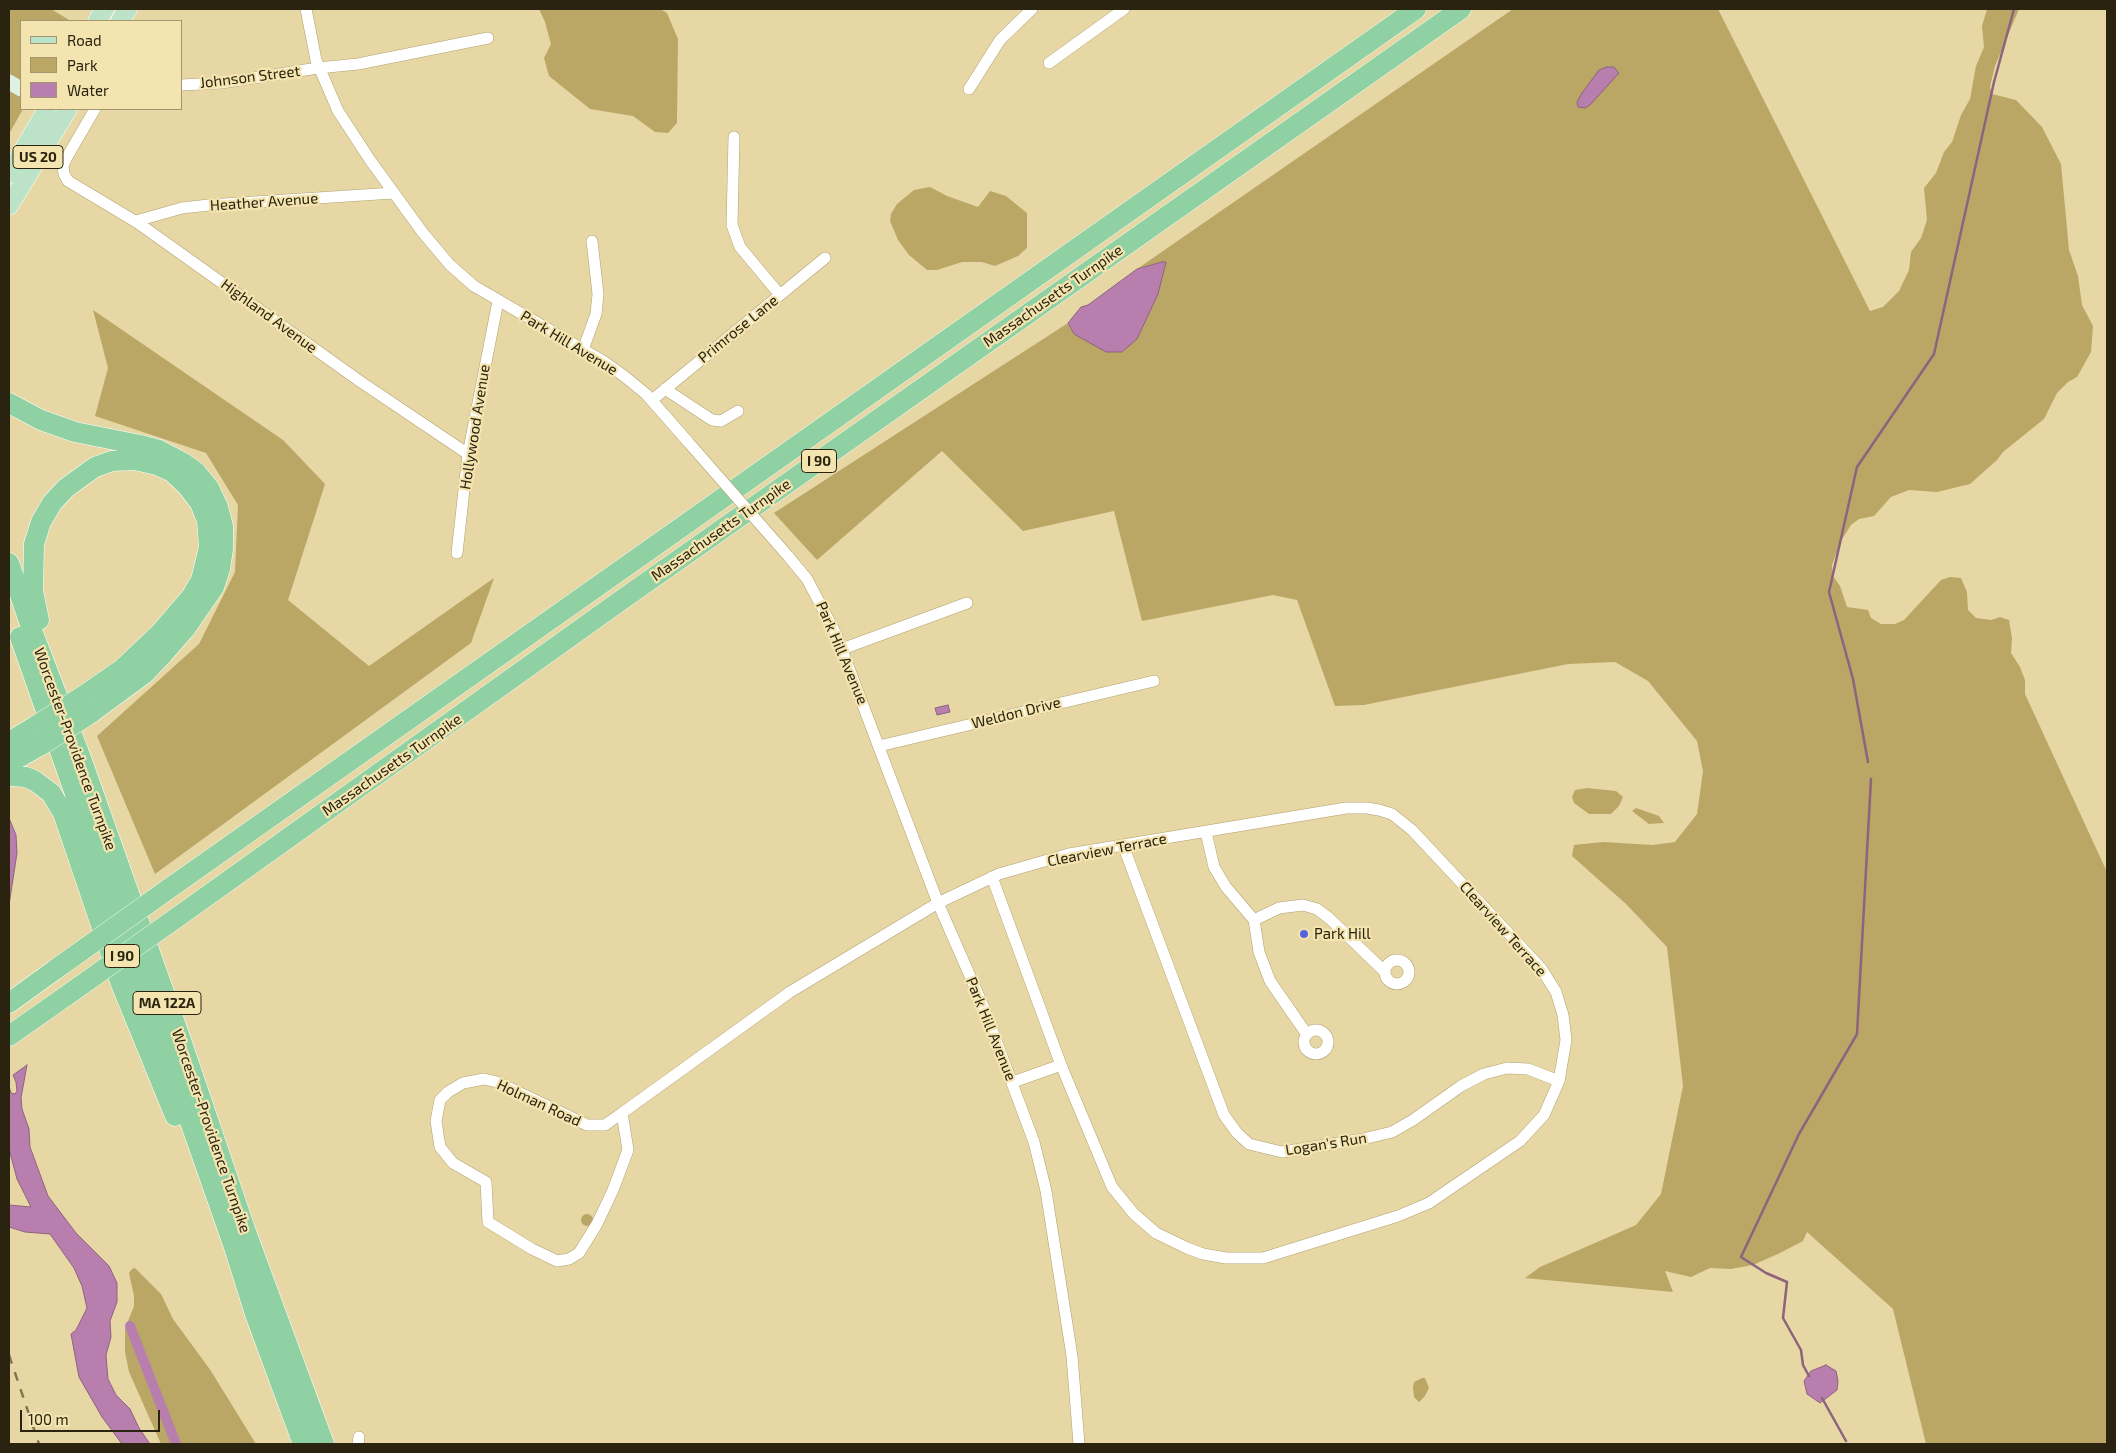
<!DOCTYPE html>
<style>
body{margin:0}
#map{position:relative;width:2116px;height:1453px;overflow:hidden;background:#e7d7a4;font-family:"Exo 2",sans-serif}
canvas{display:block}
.frame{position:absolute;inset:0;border:10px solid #29230f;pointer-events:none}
.legend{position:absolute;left:20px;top:20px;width:162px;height:90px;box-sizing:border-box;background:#f4e4b0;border:1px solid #a39770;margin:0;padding:6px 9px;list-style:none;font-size:15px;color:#29230f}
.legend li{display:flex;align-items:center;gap:10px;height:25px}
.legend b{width:25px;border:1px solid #a39770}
.scale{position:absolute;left:20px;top:1410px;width:140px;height:22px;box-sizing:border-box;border:2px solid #29230f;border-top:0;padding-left:6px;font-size:15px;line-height:18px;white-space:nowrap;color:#29230f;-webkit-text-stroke:4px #f4e4b0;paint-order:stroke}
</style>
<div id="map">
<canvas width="2116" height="1453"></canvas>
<div class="frame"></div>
<ul class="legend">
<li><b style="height:6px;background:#bce3c8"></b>Road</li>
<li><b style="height:14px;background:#baa766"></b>Park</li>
<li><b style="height:14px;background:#b87ead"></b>Water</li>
</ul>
<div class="scale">100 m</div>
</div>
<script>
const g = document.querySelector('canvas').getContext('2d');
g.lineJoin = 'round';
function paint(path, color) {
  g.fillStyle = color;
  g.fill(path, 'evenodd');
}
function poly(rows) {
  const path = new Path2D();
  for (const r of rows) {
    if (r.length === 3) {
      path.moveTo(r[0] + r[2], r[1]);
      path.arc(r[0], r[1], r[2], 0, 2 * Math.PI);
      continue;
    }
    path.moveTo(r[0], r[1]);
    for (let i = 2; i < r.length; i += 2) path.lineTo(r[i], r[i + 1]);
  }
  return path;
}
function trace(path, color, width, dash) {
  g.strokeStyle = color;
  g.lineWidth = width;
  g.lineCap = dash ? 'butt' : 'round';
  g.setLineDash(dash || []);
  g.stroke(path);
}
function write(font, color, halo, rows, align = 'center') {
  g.font = font + ' "Exo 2",sans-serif';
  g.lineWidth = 4.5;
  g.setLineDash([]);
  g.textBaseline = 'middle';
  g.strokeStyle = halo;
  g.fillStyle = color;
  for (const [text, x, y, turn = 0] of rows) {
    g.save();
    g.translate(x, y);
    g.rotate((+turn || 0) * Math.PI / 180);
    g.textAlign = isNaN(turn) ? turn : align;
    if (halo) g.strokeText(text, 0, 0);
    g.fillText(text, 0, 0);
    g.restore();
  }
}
const green = poly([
 [9,9,51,9,71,21,21,21,23,109,9,134],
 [539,9,660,9,667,13,678,39,677,123,668,133,655,132,633,116,590,109,549,76,544,58,551,44,545,22],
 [1513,9,1718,9,1870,311,1883,307,1899,291,1909,270,1911,252,1921,238,1927,220,1924,188,1936,173,1944,152,1952,142,1961,115,1970,99,1976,66,1984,47,1982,26,1987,9,2019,9,1995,66,1990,87,1992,94,2016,100,2042,127,2061,164,2069,250,2078,276,2082,305,2093,326,2091,352,2077,377,2068,382,2057,393,2044,419,2003,452,1997,460,1970,484,1937,492,1909,490,1891,497,1874,516,1859,519,1851,525,1841,541,1832,565,1833,576,1840,586,1847,607,1868,610,1871,618,1881,624,1895,624,1904,620,1941,580,1950,577,1961,578,1967,592,1968,610,1976,618,1991,620,2000,617,2009,620,2012,638,2011,653,2020,667,2025,680,2025,694,2107,872,2107,1444,1926,1444,1893,1309,1807,1232,1803,1241,1780,1253,1753,1265,1731,1269,1710,1268,1691,1277,1665,1271,1673,1292,1525,1278,1540,1267,1636,1225,1661,1194,1683,1086,1667,947,1626,904,1572,856,1574,845,1603,842,1653,845,1675,842,1697,814,1703,771,1697,741,1648,681,1615,662,1568,664,1364,705,1335,706,1297,600,1273,595,1142,621,1114,511,1023,531,942,451,817,560,774,513,1068,323,1074,335,1137,339,1162,262,1137,269],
 [930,187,947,196,978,207,990,191,1006,196,1027,213,1027,248,1018,256,995,266,982,262,962,262,937,270,927,270,909,255,898,240,890,221,891,214,897,204,914,190],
 [93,310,283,440,325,484,288,600,369,666,494,578,471,643,155,874,97,736,199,644,235,572,238,505,206,453,95,416,108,368],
 [1587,788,1616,791,1623,797,1619,806,1611,814,1589,814,1574,803,1572,797,1575,790],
 [1636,808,1659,816,1664,823,1649,824,1632,811],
 [587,1220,6],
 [135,1268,161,1294,173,1319,211,1371,256,1444,161,1444,129,1372,125,1352,125,1329,134,1306,134,1296,129,1273,132,1269],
 [1422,1378,1425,1378,1429,1388,1425,1396,1419,1402,1414,1397,1413,1387,1414,1382]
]);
const water = poly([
 [1607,67,1614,67,1619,73,1590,105,1585,108,1578,107,1577,102,1582,93,1599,70,1607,67],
 [1162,262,1166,262,1158,294,1137,339,1122,352,1106,352,1074,334,1068,323,1081,307,1088,305,1137,269,1162,262],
 [948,705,950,712,937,715,935,708,948,705],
 [9,818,16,835,17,853,9,905,9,818],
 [27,1065,21,1098,22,1109,29,1129,30,1147,48,1196,76,1233,109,1266,117,1283,117,1302,110,1321,111,1337,106,1355,108,1379,116,1395,130,1409,139,1428,150,1444,122,1444,102,1417,79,1377,71,1334,76,1330,87,1308,82,1286,74,1268,50,1234,25,1232,9,1227,9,1205,31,1207,17,1179,9,1149,9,1086,11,1093,15,1094,17,1091,16,1082,13,1075,27,1065],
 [1826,1365,1836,1371,1838,1381,1837,1390,1820,1403,1807,1394,1804,1381,1811,1371,1826,1365]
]);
const stream = poly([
 [1868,762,1853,679,1829,592,1857,467,1934,354,1994,82,2014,9],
 [1809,1376,1803,1365,1801,1350,1783,1318,1787,1282,1766,1273,1741,1257,1799,1134,1857,1034,1871,779],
 [1822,1398,1846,1441]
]);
const canal = poly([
 [130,1326,176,1444]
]);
const minor = poly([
 [306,9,316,60,338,111,370,160,423,233,450,265,474,286,603,361,624,376,646,394,689,443],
 [1049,63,1124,9],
 [181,85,221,83,318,68,358,64,488,38],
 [969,89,1000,40,1032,9],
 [95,109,67,157,63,166,64,174,68,181,138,223,361,382,468,454],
 [734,137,732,225,740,247,780,295],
 [136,221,182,208,209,205,394,193],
 [583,350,596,314,598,294,592,241],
 [665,389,712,420,721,421,738,411],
 [652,400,825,258],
 [457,553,468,454,498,301],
 [788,556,807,579,836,634,938,903,984,1008,1034,1142,1046,1191,1072,1356,1079,1444],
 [842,649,967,603],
 [879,746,1154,681],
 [1206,832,1214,867,1226,887,1254,920,1259,952,1270,981,1306,1033],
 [1123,845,1224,1115,1237,1133,1249,1144,1282,1152,1363,1139,1392,1132,1413,1120,1461,1086,1484,1074,1507,1068,1528,1069,1559,1081],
 [992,877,1061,1065,1013,1082],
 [1254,920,1279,908,1303,905,1317,909,1329,918,1385,972],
 [1397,972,12],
 [1316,1042,12],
 [484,1079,497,1082,587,1125,605,1125,622,1113,628,1150,613,1190,597,1224,579,1253,569,1259,557,1261,532,1249,488,1222,486,1182,453,1163,440,1147,436,1121,440,1100,448,1092,463,1083,484,1079],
 [622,1113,790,992,938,903,999,874,1069,854,1346,808,1367,808,1379,810,1392,814,1412,830,1541,968,1556,992,1563,1015,1566,1040,1559,1081,1544,1115,1520,1141,1429,1203,1398,1216,1263,1258,1226,1258,1203,1254,1187,1248,1156,1233,1134,1214,1112,1187,1061,1065],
 [358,1444,359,1437]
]);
const secondary = poly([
 [9,82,21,89]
]);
const primary = poly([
 [97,21,105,9],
 [120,21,128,9],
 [9,174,47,109],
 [9,206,68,109]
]);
const motorway = poly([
 [9,403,41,420,75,432,140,445,159,450,182,462,196,472,209,488,218,507,223,526,223,549,220,569,214,587,185,629,164,653,144,674,91,713],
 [9,563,33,633,81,758,181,1040,246,1232,324,1444],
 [39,620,33,591,34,544,41,522,52,503,66,488,95,467,112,461,135,460,157,465,172,472,187,486,200,503,207,521,209,547,201,580,191,597,160,633,122,669,86,694],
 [20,637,234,1247,255,1314,303,1444],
 [9,742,37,725],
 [9,763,43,744],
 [9,776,26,777,35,781,51,793,63,813,121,984,175,1116],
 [167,890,1416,9],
 [179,916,620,601,1461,9],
 [9,1003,56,969],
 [9,1036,66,996]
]);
const rail = poly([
 [9,1355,39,1444]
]);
const minorBridge = poly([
 [689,443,788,556]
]);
const motorwayBridge = poly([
 [37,725,86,694],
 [43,744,91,713],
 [56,969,167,890],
 [66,996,179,916]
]);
const markers = [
 [1304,934,5,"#5363d9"]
];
const shields = [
 [38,157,50],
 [819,461,35],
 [122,956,35],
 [167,1003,68]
];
const shieldNames = [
 ["US 20",38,157],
 ["I 90",819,461],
 ["I 90",122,956],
 ["MA 122A",167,1003]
];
const streetNames = [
 ["Johnson Street",250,77,-7],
 ["Heather Avenue",264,202,-4],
 ["Massachusetts Turnpike",1053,296,-35],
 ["Highland Avenue",269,316,36],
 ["Primrose Lane",738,329,-39],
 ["Park Hill Avenue",569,343,31],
 ["Hollywood Avenue",475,427,-81],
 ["Massachusetts Turnpike",721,530,-35],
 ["Park Hill Avenue",842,653,67],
 ["Weldon Drive",1016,713,-14],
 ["Worcester-Providence Turnpike",75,749,70],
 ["Massachusetts Turnpike",392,765,-35],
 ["Clearview Terrace",1107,850,-11],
 ["Clearview Terrace",1503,929,48],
 ["Park Hill Avenue",991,1029,68],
 ["Holman Road",539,1103,25],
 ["Worcester-Providence Turnpike",211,1131,71],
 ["Logan's Run",1326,1144,-9]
];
const poiNames = [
 ["Park Hill",1314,934]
];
paint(green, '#baa766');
paint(water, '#b87ead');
trace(water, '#8d637e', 1);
trace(stream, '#8d637e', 2.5);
trace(canal, '#b87ead', 10);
trace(minor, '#b1a270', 12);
trace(secondary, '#b1a270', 16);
trace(primary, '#fff', 19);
trace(motorway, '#fff', 21);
trace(minor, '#fff', 11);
trace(secondary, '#def1e3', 15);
trace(primary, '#bce3c8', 18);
trace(motorway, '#90d1a3', 20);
trace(rail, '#817754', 2.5, [9, 9]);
trace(minorBridge, '#b1a270', 12, []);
trace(motorwayBridge, '#fff', 21, []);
trace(minorBridge, '#fff', 11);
trace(motorwayBridge, '#90d1a3', 20);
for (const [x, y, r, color] of markers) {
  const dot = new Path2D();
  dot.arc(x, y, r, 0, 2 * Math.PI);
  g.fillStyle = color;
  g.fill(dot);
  trace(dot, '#f4e4b0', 2);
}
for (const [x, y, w] of shields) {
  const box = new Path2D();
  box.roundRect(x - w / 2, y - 11.5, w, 23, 4);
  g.fillStyle = '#f4e4b0';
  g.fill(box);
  trace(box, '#29230f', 1);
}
write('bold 14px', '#29230f', null, shieldNames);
write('15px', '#29230f', '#f4e4b0', streetNames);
write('15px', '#29230f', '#f4e4b0', poiNames, 'left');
</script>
